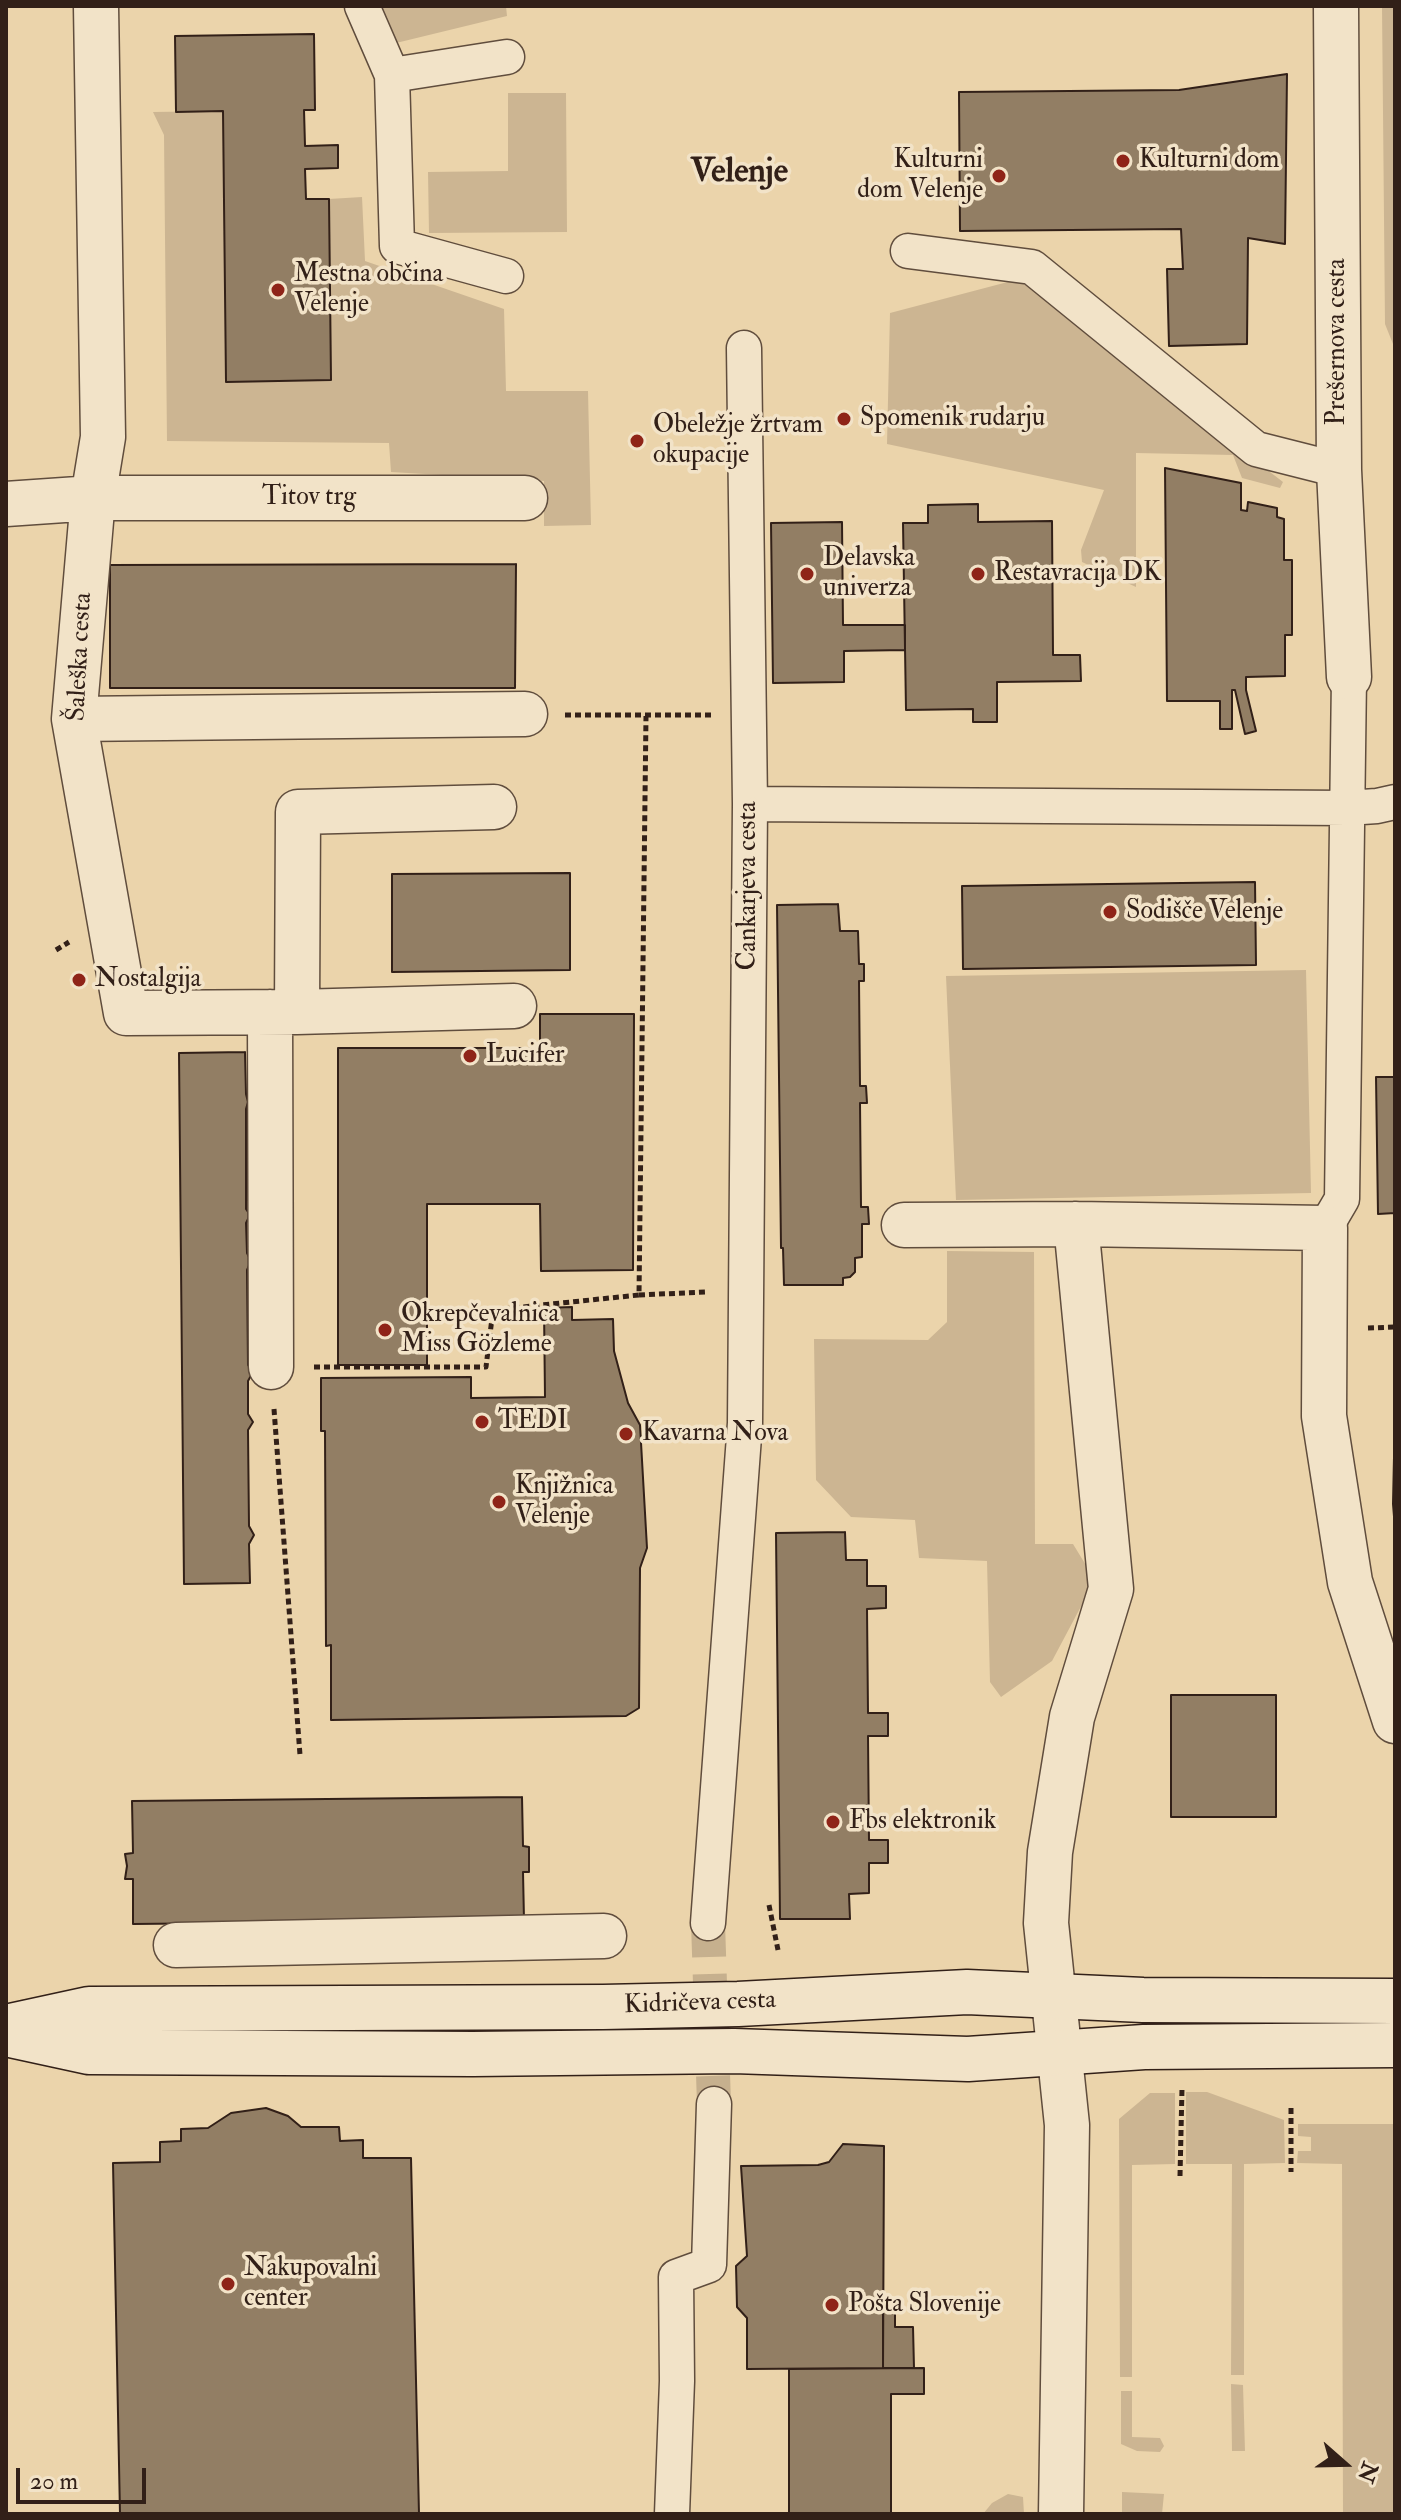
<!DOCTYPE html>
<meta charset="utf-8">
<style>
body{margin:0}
#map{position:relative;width:1401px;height:2520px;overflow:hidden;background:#ebd4ab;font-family:"IM FELL Double Pica",serif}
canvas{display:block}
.frame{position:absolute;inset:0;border:8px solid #322018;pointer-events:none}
.north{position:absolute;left:1305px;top:2424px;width:80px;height:80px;-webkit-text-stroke:6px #f2e3c8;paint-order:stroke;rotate:110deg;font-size:22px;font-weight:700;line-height:32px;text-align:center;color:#322018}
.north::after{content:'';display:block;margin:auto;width:28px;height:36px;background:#322018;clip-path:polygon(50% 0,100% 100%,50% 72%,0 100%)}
.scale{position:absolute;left:16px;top:2468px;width:130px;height:36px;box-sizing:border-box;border:4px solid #322018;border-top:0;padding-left:10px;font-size:24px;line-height:28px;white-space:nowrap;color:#322018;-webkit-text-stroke:6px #f2e3c8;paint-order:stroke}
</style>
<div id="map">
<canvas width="1401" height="2520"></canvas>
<div class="frame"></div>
<div class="north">N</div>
<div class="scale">20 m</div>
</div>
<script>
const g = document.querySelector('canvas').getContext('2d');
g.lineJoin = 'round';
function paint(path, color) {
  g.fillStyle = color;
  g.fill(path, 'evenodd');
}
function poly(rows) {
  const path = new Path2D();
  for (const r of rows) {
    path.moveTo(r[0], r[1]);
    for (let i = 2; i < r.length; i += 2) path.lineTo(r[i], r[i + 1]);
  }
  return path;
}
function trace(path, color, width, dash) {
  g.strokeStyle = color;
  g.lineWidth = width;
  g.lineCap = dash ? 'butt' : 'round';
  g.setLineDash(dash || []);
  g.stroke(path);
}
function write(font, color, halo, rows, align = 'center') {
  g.font = font + ' "IM FELL Double Pica",serif';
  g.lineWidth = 7;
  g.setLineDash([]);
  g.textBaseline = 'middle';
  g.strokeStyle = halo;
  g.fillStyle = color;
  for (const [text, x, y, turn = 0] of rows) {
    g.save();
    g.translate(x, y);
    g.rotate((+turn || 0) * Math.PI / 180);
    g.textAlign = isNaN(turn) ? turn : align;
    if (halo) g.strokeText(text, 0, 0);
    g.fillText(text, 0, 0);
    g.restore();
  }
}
const green = poly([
 [381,6,506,6,507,16,396,43],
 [1382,6,1395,6,1395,349,1385,324],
 [508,93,566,93,567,232,429,233,428,172,508,171],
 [223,111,226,382,331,380,329,199,362,197,365,261,504,309,506,391,588,391,591,525,544,526,544,481,391,472,389,443,167,441,164,135,153,112],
 [1019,279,1283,482,1280,488,1242,478,1233,455,1136,453,1136,587,1082,562,1081,550,1104,490,887,444,890,313],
 [1306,970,1311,1193,956,1200,946,976],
 [947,1251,1034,1252,1035,1544,1073,1544,1095,1580,1052,1661,1001,1697,990,1682,987,1561,919,1558,915,1520,851,1517,816,1480,814,1339,928,1340,947,1322],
 [1186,2092,1207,2092,1284,2120,1285,2163,1244,2164,1244,2375,1231,2375,1232,2164,1186,2164],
 [1150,2093,1175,2093,1175,2164,1132,2165,1132,2377,1120,2377,1119,2119],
 [1298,2124,1395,2124,1395,2514,1343,2514,1342,2164,1297,2163,1298,2151,1311,2151,1311,2137,1298,2136],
 [1231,2384,1243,2385,1245,2451,1232,2451],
 [1121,2391,1132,2391,1132,2437,1160,2438,1164,2446,1160,2452,1137,2451,1121,2444],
 [1122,2492,1164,2494,1162,2514,1122,2514],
 [1008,2494,1023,2497,1024,2514,983,2514,992,2503]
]);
const building = poly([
 [314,34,315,110,304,110,305,146,338,145,338,168,305,169,306,199,329,199,331,380,226,382,223,111,176,112,175,36,314,34],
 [1287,74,1285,244,1248,238,1247,344,1169,346,1167,269,1183,269,1181,229,960,231,959,92,1179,90,1287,74],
 [1165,468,1241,483,1241,510,1247,511,1248,502,1277,508,1277,517,1284,519,1284,560,1292,560,1292,635,1285,635,1285,676,1246,677,1246,690,1256,731,1245,734,1235,690,1232,690,1232,729,1220,729,1220,701,1167,701,1165,468],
 [978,504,978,522,1052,521,1053,655,1080,655,1081,681,997,682,997,722,973,722,973,709,906,710,903,523,928,523,928,505,978,504],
 [842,522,843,625,905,625,905,650,844,651,844,682,773,683,771,523,842,522],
 [516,564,515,688,110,688,110,565,516,564],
 [570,873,570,970,392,972,392,874,570,873],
 [1255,882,1256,965,963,969,962,886,1255,882],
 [838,904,840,931,858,931,859,964,864,964,864,981,859,981,860,1086,866,1086,867,1103,860,1103,861,1207,868,1207,869,1224,862,1224,862,1257,855,1258,855,1272,850,1277,843,1278,843,1285,784,1285,783,1248,781,1248,777,905,838,904],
 [540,1014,634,1014,633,1270,541,1271,540,1204,427,1204,427,1365,338,1365,338,1048,540,1048,540,1014],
 [245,1052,246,1094,248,1102,246,1109,246,1209,250,1215,246,1223,247,1253,251,1261,247,1270,248,1365,253,1372,248,1381,248,1414,253,1422,248,1430,249,1526,254,1535,249,1544,250,1583,184,1584,179,1053,245,1052],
 [1376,1077,1395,1077,1395,1227,1395,1213,1378,1214,1376,1077],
 [572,1307,572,1320,613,1319,614,1351,628,1403,640,1425,647,1548,640,1568,639,1708,626,1716,331,1720,331,1645,326,1646,325,1431,321,1431,321,1378,471,1377,471,1398,545,1397,544,1308,572,1307],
 [1394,1457,1395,1458,1395,1529,1393,1504,1394,1457],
 [845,1532,846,1560,867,1560,867,1586,886,1586,886,1608,867,1609,868,1713,888,1713,888,1736,868,1736,869,1840,888,1840,888,1863,869,1863,869,1893,849,1894,850,1919,780,1919,776,1533,845,1532],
 [1171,1695,1276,1695,1276,1817,1171,1817,1171,1695],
 [522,1797,523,1846,529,1847,529,1872,523,1872,524,1920,133,1924,133,1879,125,1879,127,1866,125,1854,133,1853,132,1801,522,1797],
 [266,2108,288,2116,301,2127,339,2127,340,2141,363,2140,363,2158,411,2158,419,2514,120,2514,113,2163,160,2162,160,2142,181,2141,181,2129,208,2128,231,2113,266,2108],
 [843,2144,884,2146,883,2368,747,2369,747,2318,737,2307,736,2266,747,2256,741,2166,818,2165,829,2162,843,2144],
 [883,2312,895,2312,895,2327,913,2327,914,2368,883,2368,883,2312],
 [924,2368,924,2394,891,2394,891,2514,789,2514,789,2369,924,2368]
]);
const pedestrianTunnel = poly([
 [708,1923,714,2104]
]);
const path = poly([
 [565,715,711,715],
 [56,950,69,942],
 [639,1295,706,1292],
 [1368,1328,1395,1327],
 [314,1367,486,1367,493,1310,639,1295,646,716],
 [274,1409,300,1755],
 [769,1905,778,1950],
 [1291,2108,1291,2172],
 [1180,2176,1182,2088]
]);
const pedestrian = poly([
 [362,6,392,75,507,57],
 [392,75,397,246,506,276],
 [908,251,1032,267,1256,449,1339,470],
 [750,804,1347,808,1377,806,1395,802],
 [1325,1228,1342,1199,1349,677],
 [708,1923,745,1423,750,804,744,348],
 [672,2514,677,2381,676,2277,709,2265,714,2104]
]);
const minor = poly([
 [96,6,103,437,93,498,74,719,126,1013,297,1012,514,1006],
 [1336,6,1339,470,1349,677],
 [6,504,93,498,525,498],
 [74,719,525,714],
 [270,1012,271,1367],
 [297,1012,298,812,494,807],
 [904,1225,1076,1224,1325,1228,1324,1416,1350,1582,1395,1721],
 [176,1945,604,1936],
 [1061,2514,1067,2125,1046,1923,1050,1852,1072,1717,1111,1589,1076,1224]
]);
const secondary = poly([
 [6,2027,89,2009,603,2007,738,2004,967,1992,1143,2000,1395,2001],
 [6,2034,89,2052,473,2054,734,2051,968,2059,1144,2047,1395,2045]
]);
const markers = [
 [1123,161,8,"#8f2418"],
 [999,176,8,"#8f2418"],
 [278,290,8,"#8f2418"],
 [844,419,8,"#8f2418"],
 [637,441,8,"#8f2418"],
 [807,574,8,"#8f2418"],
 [978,574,8,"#8f2418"],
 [1110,912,8,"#8f2418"],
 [79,980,8,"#8f2418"],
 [470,1056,8,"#8f2418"],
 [385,1330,8,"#8f2418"],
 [482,1422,8,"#8f2418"],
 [626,1434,8,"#8f2418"],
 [499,1502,8,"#8f2418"],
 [833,1822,8,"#8f2418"],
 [228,2284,8,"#8f2418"],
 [832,2305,8,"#8f2418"]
];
const poiNames = [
 ["Kulturni",983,161,"right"],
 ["dom Velenje",983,191,"right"],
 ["Kulturni dom",1139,161],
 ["Mestna občina",294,275],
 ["Velenje",294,305],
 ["Spomenik rudarju",860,419],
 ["Obeležje žrtvam",653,426],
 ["okupacije",653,456],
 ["Delavska",823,559],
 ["univerza",823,589],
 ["Restavracija DK",994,574],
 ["Sodišče Velenje",1126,912],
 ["Nostalgija",95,980],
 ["Lucifer",486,1056],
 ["Okrepčevalnica",401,1315],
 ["Miss Gözleme",401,1345],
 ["TEDI",498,1422],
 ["Kavarna Nova",642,1434],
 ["Knjižnica",515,1487],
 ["Velenje",515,1517],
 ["Fbs elektronik",849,1822],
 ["Nakupovalni",244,2269],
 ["center",244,2299],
 ["Pošta Slovenije",848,2305]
];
const streetNames = [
 ["Prešernova cesta",1338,342,-90],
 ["Titov trg",309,498],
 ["Šaleška cesta",81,657,-87],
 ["Cankarjeva cesta",749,886,-90],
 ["Kidričeva cesta",700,2004,-2]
];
const districtNames = [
 ["Velenje",739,174]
];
paint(green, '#ccb592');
paint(building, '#927e64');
trace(building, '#322018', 2);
trace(pedestrianTunnel, '#c6b08e', 34, [34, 17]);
trace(pedestrian, '#604d3d', 37);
trace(minor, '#604d3d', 47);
trace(secondary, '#322018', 47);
trace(path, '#322018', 5, [6, 4]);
trace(pedestrian, '#f2e3c8', 34);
trace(minor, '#f2e3c8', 44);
trace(secondary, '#f2e3c8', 44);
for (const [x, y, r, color] of markers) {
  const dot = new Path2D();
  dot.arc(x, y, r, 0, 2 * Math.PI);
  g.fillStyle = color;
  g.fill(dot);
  trace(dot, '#f2e3c8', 3);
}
write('26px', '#322018', '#f2e3c8', poiNames, 'left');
write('26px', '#322018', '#f2e3c8', streetNames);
write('bold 34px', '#322018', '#f2e3c8', districtNames);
</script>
